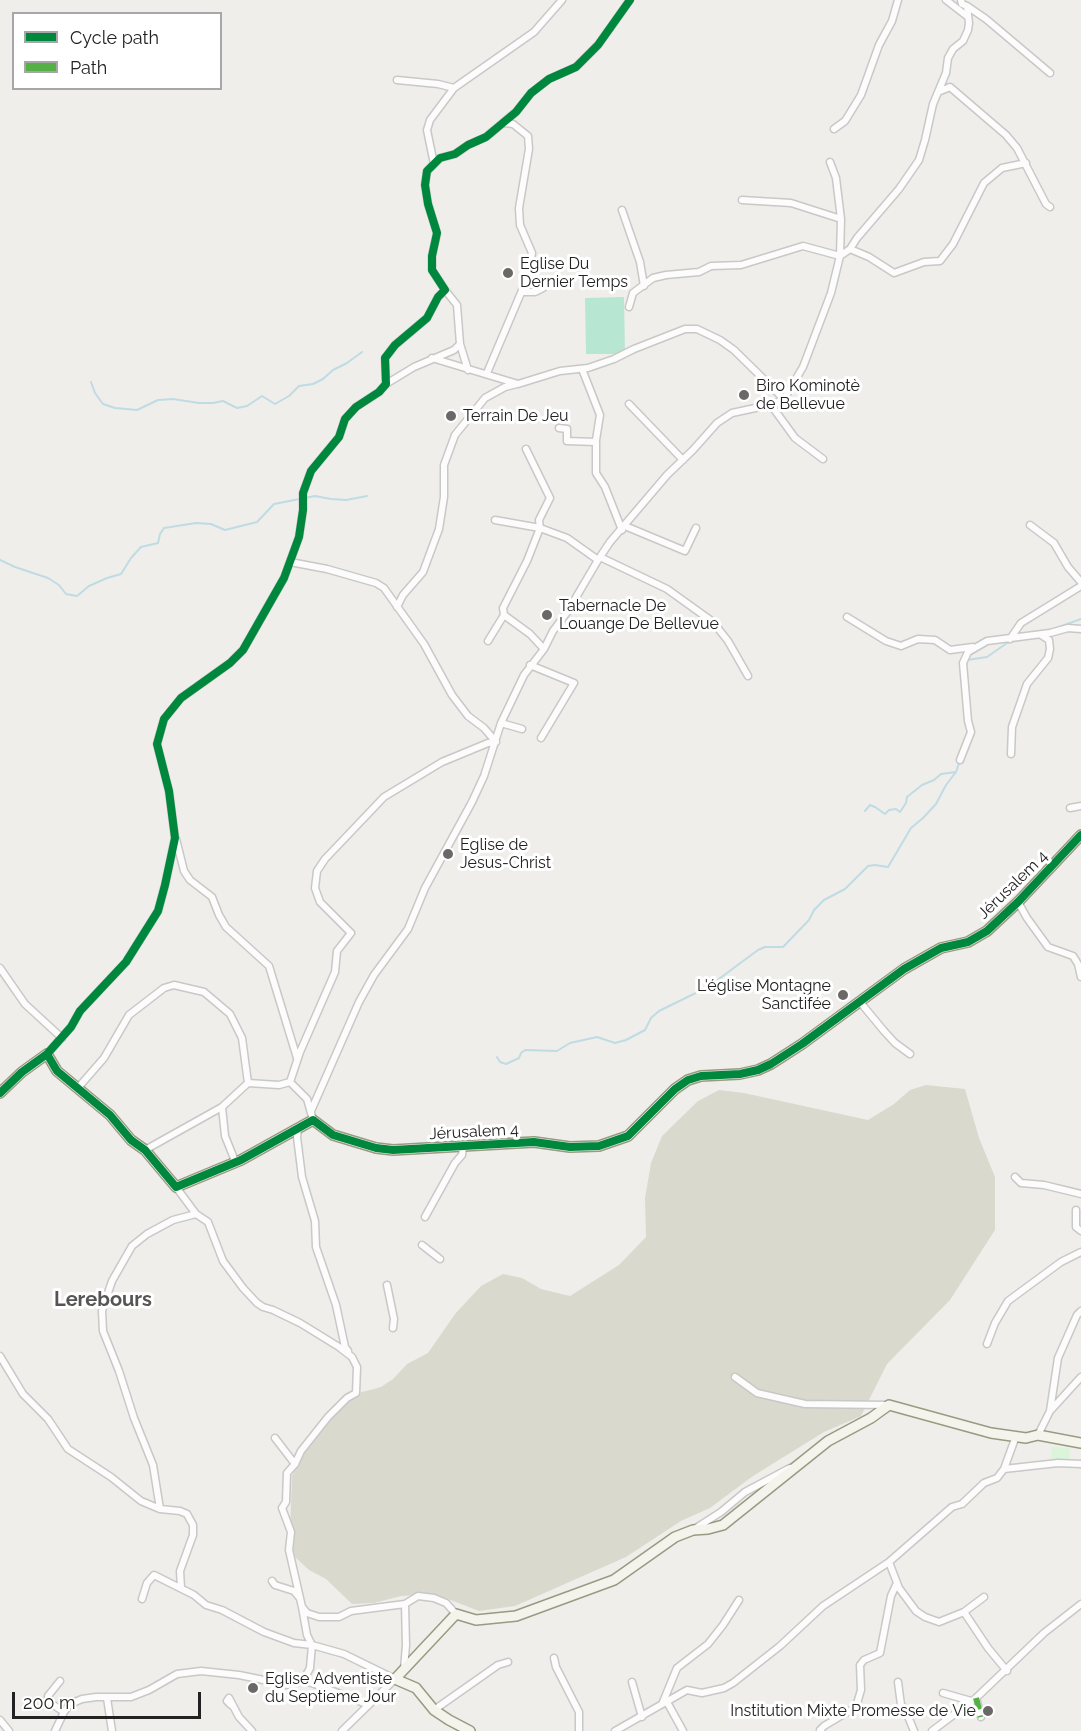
<!DOCTYPE html>
<meta charset="utf-8">
<style>
body{margin:0}
#map{position:relative;width:1081px;height:1731px;overflow:hidden;background:#f0eeeb;font-family:Raleway,sans-serif}
canvas{display:block}
.legend{position:absolute;left:12px;top:12px;width:210px;height:78px;box-sizing:border-box;background:#fff;border:2px solid #a7a7a7;margin:0;padding:8px 10px;list-style:none;font-size:18px;color:#222}
.legend li{display:flex;align-items:center;gap:12px;height:30px}
.legend b{width:30px;border:2px solid #a7a7a7}
.scale{position:absolute;left:12px;top:1692px;width:189px;height:27px;box-sizing:border-box;border:3px solid #222;border-top:0;padding-left:8px;font-size:18px;line-height:21px;white-space:nowrap;color:#222;-webkit-text-stroke:4px #fff;paint-order:stroke}
</style>
<div id="map">
<canvas width="1081" height="1731"></canvas>
<ul class="legend">
<li><b style="height:8px;background:#00873e"></b>Cycle path</li>
<li><b style="height:8px;background:#55b145"></b>Path</li>
</ul>
<div class="scale">200 m</div>
</div>
<script>
const g = document.querySelector('canvas').getContext('2d');
g.lineJoin = 'round';
function paint(path, color) {
  g.fillStyle = color;
  g.fill(path, 'evenodd');
}
function poly(rows) {
  const path = new Path2D();
  for (const r of rows) {
    path.moveTo(r[0], r[1]);
    for (let i = 2; i < r.length; i += 2) path.lineTo(r[i], r[i + 1]);
  }
  return path;
}
function trace(path, color, width, dash) {
  g.strokeStyle = color;
  g.lineWidth = width;
  g.lineCap = dash ? 'butt' : 'round';
  g.setLineDash(dash || []);
  g.stroke(path);
}
function write(font, color, halo, rows, align = 'center') {
  g.font = font + ' Raleway,sans-serif';
  g.lineWidth = 6;
  g.setLineDash([]);
  g.textBaseline = 'middle';
  g.strokeStyle = halo;
  g.fillStyle = color;
  for (const [text, x, y, turn = 0] of rows) {
    g.save();
    g.translate(x, y);
    g.rotate((+turn || 0) * Math.PI / 180);
    g.textAlign = isNaN(turn) ? turn : align;
    if (halo) g.strokeText(text, 0, 0);
    g.fillText(text, 0, 0);
    g.restore();
  }
}
const construction = poly([
 [926,1085,965,1089,979,1138,995,1177,995,1230,950,1300,887,1364,861,1416,824,1432,753,1476,710,1508,681,1521,626,1557,515,1606,479,1611,435,1594,401,1596,374,1603,352,1604,326,1579,309,1570,295,1557,290,1533,292,1476,308,1445,329,1415,355,1394,381,1387,393,1379,407,1364,428,1353,455,1314,481,1286,503,1274,522,1278,541,1289,570,1296,619,1265,646,1237,645,1198,651,1163,662,1136,698,1101,719,1090,744,1093,868,1120,894,1104,910,1090]
]);
const park = poly([
 [1052,1447,1070,1448,1069,1460,1051,1460]
]);
const pitch = poly([
 [624,297,625,354,586,354,585,298]
]);
const stream = poly([
 [91,382,95,393,103,404,115,408,137,410,158,400,173,399,199,403,213,403,223,401,237,408,247,406,262,396,275,404,289,396,299,386,313,384,323,379,333,370,347,363,362,352],
 [0,560,15,567,48,578,59,585,66,594,77,596,89,586,107,578,121,574,131,558,141,547,158,543,160,534,164,528,196,523,211,524,225,530,257,522,274,504,315,496,331,499,346,500,367,496],
 [1048,631,1081,619],
 [967,660,987,657,1007,643,1020,640],
 [865,811,870,805,875,807,885,814,889,810,896,809,900,812,906,803,907,797,922,785,934,780,941,774,956,772],
 [497,1057,500,1062,506,1064,519,1058,521,1053,525,1050,557,1051,570,1043,597,1037,615,1043,626,1040,645,1030,651,1018,659,1011,708,987,758,950,765,947,783,947,809,920,814,910,824,900,845,889,868,866,875,865,888,867,911,828,923,818,936,804,946,785,956,772,960,760]
]);
const street = poly([
 [946,0,968,17],
 [967,6,986,19,1050,73],
 [397,80,438,84,454,88],
 [938,92,950,87,1006,135,1017,148,1046,204,1050,207],
 [834,129,845,121,861,95,879,45,892,21,898,0],
 [434,164,427,130,430,120,454,88,534,32,562,0],
 [742,200,791,203,841,219],
 [622,210,640,262,644,286],
 [850,249,869,257,894,273,924,262,940,261,953,244,984,183,1002,168,1026,163],
 [522,292,535,292,543,288],
 [629,307,633,293,653,278,666,275,699,272,711,266,741,265,803,246,840,256,850,249,857,238,899,189,919,160,925,140,933,104,946,73,948,58,953,49,963,41,968,30,969,23,967,6,962,4,961,0],
 [460,344,468,370],
 [432,358,518,384,560,371,588,368,614,359,634,349,685,329,697,329,720,340,734,350,784,399],
 [582,369,600,415,596,440,596,473,605,487,622,530],
 [487,373,529,274,532,253,520,225,519,208,529,149,528,136,513,124,504,123],
 [386,384,414,367,454,350,460,344,457,305,445,290],
 [629,404,683,460],
 [771,405,795,438,823,459],
 [559,428,567,429,567,441,596,442],
 [526,449,550,498,539,520,540,528,527,561,503,608,504,615,530,634,544,649],
 [495,520,540,528,567,538,598,560],
 [1030,525,1054,543,1068,567,1081,582],
 [625,526,685,551,696,528],
 [600,557,667,589,713,622,728,641,748,676],
 [290,562,327,569,376,583,384,588,424,644,452,695,468,716,484,728,496,742],
 [397,607,403,595,423,572,439,529,444,497,444,465,455,435,485,398,505,387,517,384],
 [847,617,886,641,901,646,918,639,935,640,950,650,973,647],
 [1010,639,1021,623,1081,586],
 [488,641,504,615],
 [530,665,574,683,541,738],
 [501,723,522,729],
 [1011,754,1012,727,1027,684,1048,658,1050,649,1049,640,1041,635],
 [960,760,971,732,968,721,963,663,968,652,987,641,1050,633,1068,628,1081,629],
 [1070,808,1081,806],
 [176,839,184,871,190,880,212,897,219,915,226,927,269,966,297,1058],
 [1018,902,1027,918,1048,947,1073,956,1078,964,1081,977],
 [0,968,25,1004,62,1038],
 [860,1002,884,1031,895,1043,910,1054],
 [47,1054,71,1027,80,1011,126,962,158,911,165,885,175,838,169,791,157,744,164,719,181,698,230,663,243,650,284,578,299,537,303,510,303,493,311,471,339,437,345,419,356,407,379,392,386,384,385,358,395,345,427,318,438,297,445,290,432,270,432,256,437,233,428,204,425,185,427,171,440,158,455,154,468,145,486,137,516,112,531,93,549,79,576,67,598,45,630,0],
 [290,1082,300,1052,335,972,337,951,351,933,320,902,315,888,317,871,325,859,384,797,442,762,488,743,496,742],
 [290,1082,307,1099,313,1120],
 [77,1089,104,1058,129,1015,164,988,174,985,204,992,230,1014,242,1038,248,1083],
 [222,1107,225,1136,235,1161],
 [311,1111,359,1002,374,975,408,929,425,888,472,802,484,776,501,723,524,675,544,649,553,631,568,611,598,560,610,542,667,475,693,450,717,423,732,413,774,404,784,399,803,367,831,293,840,256,841,219,836,178,830,162],
 [298,1129,297,1137,302,1177,315,1221,316,1247,336,1305,345,1347,348,1351],
 [145,1150,222,1107,248,1083,279,1085,290,1082],
 [1015,1177,1021,1183,1044,1185,1081,1194],
 [176,1187,196,1214],
 [1076,1210,1076,1227,1081,1231],
 [425,1217,455,1163,462,1155,463,1147],
 [422,1245,440,1259],
 [387,1285,394,1319,393,1328],
 [987,1344,995,1323,1008,1301,1061,1262,1081,1252],
 [0,1356,23,1394,48,1419,68,1449,111,1477,141,1501,160,1509,180,1511,187,1514,193,1525,193,1535,180,1571,181,1588],
 [735,1377,757,1393,805,1404,889,1405],
 [1051,1410,1081,1377],
 [1038,1435,1050,1411,1058,1358,1077,1315,1081,1311],
 [275,1438,295,1464],
 [1004,1469,1016,1436],
 [160,1509,153,1465,134,1418,119,1371,103,1331,102,1311,112,1281,132,1246,147,1234,173,1220,196,1214,208,1222,223,1261,243,1288,257,1303,263,1307,273,1310,300,1323,339,1347,352,1357,357,1367,356,1393,347,1398,328,1417,301,1451,295,1464,287,1473,286,1502,282,1508,291,1532,289,1550,302,1607,307,1613,319,1617,339,1617,351,1611,405,1604,418,1596,434,1598,446,1603,456,1614],
 [696,1528,721,1512,745,1492,790,1468],
 [889,1562,899,1588,916,1611,925,1617,939,1622,964,1612],
 [272,1581,275,1585,294,1591,299,1597],
 [984,1597,964,1612,988,1648,1007,1671],
 [142,1599,147,1583,154,1575,194,1595,206,1605,222,1610,264,1632,294,1643,312,1645,344,1654,395,1679,342,1731],
 [302,1607,307,1635,312,1645,310,1668,303,1681],
 [554,1658,556,1667,579,1712,579,1731],
 [404,1669,406,1645,405,1604],
 [60,1681,48,1696,49,1702,64,1712],
 [632,1682,642,1717],
 [898,1682,901,1705,905,1709,914,1731],
 [943,1693,971,1701],
 [107,1698,112,1731],
 [976,1698,981,1717],
 [663,1702,677,1668,708,1644,723,1625,739,1600],
 [667,1702,683,1731],
 [231,1705,227,1701,229,1698,239,1717,252,1731],
 [434,1710,498,1665,508,1662],
 [0,1720,9,1731],
 [55,1731,64,1712,70,1704,82,1699,96,1697,131,1697,149,1690,177,1674,201,1671,239,1675,288,1685,303,1681,312,1683,369,1705],
 [615,1731,687,1690,702,1693,724,1688,733,1683,780,1646,823,1606,889,1562,952,1507,962,1504,984,1483,997,1478,1004,1469,1058,1463,1081,1464],
 [821,1731,820,1730,824,1726,856,1707,861,1690,860,1665,864,1660,880,1653,891,1596,897,1583],
 [932,1731,976,1698,1044,1633,1081,1604]
]);
const secondary = poly([
 [0,1093,22,1072,47,1054,57,1071,110,1115,131,1140,145,1150,176,1187,241,1160,313,1120,333,1135,376,1148,393,1150,534,1142,570,1147,599,1146,628,1136,675,1089,688,1080,701,1076,740,1074,758,1070,771,1064,802,1044,904,969,941,948,968,942,987,931,1018,902,1081,835],
 [470,1731,449,1720,434,1710,416,1688,395,1679,456,1614,476,1620,516,1616,614,1580,675,1537,693,1530,708,1529,723,1525,828,1441,871,1418,889,1405,991,1433,1026,1438,1038,1435,1081,1443]
]);
const quiet = poly([
 [976,1698,981,1717]
]);
const cycleway = poly([
 [47,1054,71,1027,80,1011,126,962,158,911,165,885,175,838,169,791,157,744,164,719,181,698,230,663,243,650,284,578,299,537,303,510,303,493,311,471,339,437,345,419,356,407,379,392,386,384,385,358,395,345,427,318,438,297,445,290,432,270,432,256,437,233,428,204,425,185,427,171,440,158,455,154,468,145,486,137,516,112,531,93,549,79,576,67,598,45,630,0],
 [0,1093,22,1072,47,1054,57,1071,110,1115,131,1140,145,1150,176,1187,241,1160,313,1120,333,1135,376,1148,393,1150,534,1142,570,1147,599,1146,628,1136,675,1089,688,1080,701,1076,740,1074,758,1070,771,1064,802,1044,904,969,941,948,968,942,987,931,1018,902,1081,835]
]);
const markers = [
 [508,273,6,"#6a6968"],
 [744,395,6,"#6a6968"],
 [451,416,6,"#6a6968"],
 [547,615,6,"#6a6968"],
 [448,854,6,"#6a6968"],
 [843,995,6,"#6a6968"],
 [253,1688,6,"#6a6968"],
 [988,1711,6,"#6a6968"]
];
const poiNames = [
 ["Eglise Du",520,264],
 ["Dernier Temps",520,282],
 ["Biro Kominotè",756,386],
 ["de Bellevue",756,404],
 ["Terrain De Jeu",463,416],
 ["Tabernacle De",559,606],
 ["Louange De Bellevue",559,624],
 ["Eglise de",460,845],
 ["Jesus-Christ",460,863],
 ["L'église Montagne",831,986,"right"],
 ["Sanctifée",831,1004,"right"],
 ["Eglise Adventiste",265,1679],
 ["du Septieme Jour",265,1697],
 ["Institution Mixte Promesse de Vie",976,1711,"right"]
];
const streetNames = [
 ["Jérusalem 4",1013,885,-44],
 ["Jérusalem 4",474,1132,-3]
];
const quarterNames = [
 ["Lerebours",103,1300]
];
paint(construction, '#d9d9cd');
paint(park, '#daf5da');
paint(pitch, '#b7e6d2');
trace(stream, '#bfdbe3', 2);
trace(street, '#c9c8c7', 9);
trace(secondary, '#999a82', 12);
trace(street, '#fdfcfc', 6);
trace(secondary, '#f4f4ed', 9);
trace(quiet, '#55b145', 6, [12, 6]);
trace(cycleway, '#00873e', 8);
for (const [x, y, r, color] of markers) {
  const dot = new Path2D();
  dot.arc(x, y, r, 0, 2 * Math.PI);
  g.fillStyle = color;
  g.fill(dot);
  trace(dot, '#fff', 2);
}
write('16px', '#222', '#fff', poiNames, 'left');
write('16px', '#222', '#fff', streetNames);
write('bold 20px', '#555', '#fff', quarterNames);
</script>
